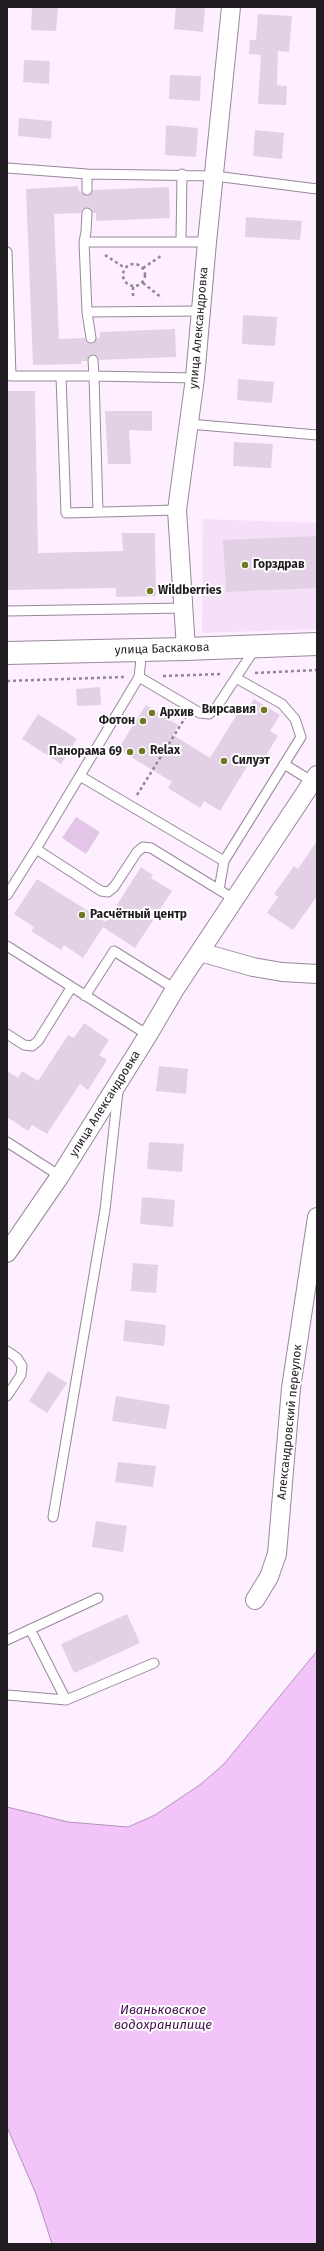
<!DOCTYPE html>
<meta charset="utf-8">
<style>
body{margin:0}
#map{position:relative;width:324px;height:2251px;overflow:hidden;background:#fdefff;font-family:"Fira Sans",sans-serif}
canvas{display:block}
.frame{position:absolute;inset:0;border:8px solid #211b22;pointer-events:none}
</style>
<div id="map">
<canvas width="324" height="2251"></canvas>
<div class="frame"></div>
</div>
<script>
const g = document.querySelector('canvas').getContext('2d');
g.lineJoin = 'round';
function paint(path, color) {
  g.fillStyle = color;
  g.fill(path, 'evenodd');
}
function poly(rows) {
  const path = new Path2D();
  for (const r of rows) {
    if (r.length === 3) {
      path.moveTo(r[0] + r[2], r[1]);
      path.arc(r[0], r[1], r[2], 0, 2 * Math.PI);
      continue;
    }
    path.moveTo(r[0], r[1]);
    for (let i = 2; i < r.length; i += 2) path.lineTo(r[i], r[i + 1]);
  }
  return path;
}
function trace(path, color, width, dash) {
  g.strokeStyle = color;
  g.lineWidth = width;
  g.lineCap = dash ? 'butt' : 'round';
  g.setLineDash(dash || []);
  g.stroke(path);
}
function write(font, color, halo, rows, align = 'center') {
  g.font = font + ' "Fira Sans",sans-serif';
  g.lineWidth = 4;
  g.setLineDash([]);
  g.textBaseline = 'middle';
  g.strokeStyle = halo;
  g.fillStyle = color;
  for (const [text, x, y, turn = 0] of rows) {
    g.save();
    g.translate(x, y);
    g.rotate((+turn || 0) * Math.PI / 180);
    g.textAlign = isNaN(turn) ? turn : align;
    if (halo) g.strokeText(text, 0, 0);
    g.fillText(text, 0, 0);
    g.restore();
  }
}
const built = poly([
 [203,519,317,523,317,629,202,633]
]);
const green = poly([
 [76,817,100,832,86,854,62,838]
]);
const water = poly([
 [317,1651,317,2244,52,2244,36,2194,7,2127,7,1807,68,1822,128,1827,155,1815,201,1784,224,1764,317,1651]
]);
const building = poly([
 [32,7,58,7,56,31,31,30],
 [176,7,205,7,203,32,174,29],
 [258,14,292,16,289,52,278,51,277,85,287,86,286,105,258,104,261,55,249,54,250,40,256,40],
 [24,60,50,61,49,84,23,82],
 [170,75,201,76,200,101,169,99],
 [19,118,52,121,51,139,18,136],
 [166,125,198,128,196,157,165,155],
 [255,130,284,133,282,159,253,156],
 [78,186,78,190,87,196,90,195,93,190,169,187,170,218,96,221,96,213,93,213,91,208,87,207,82,209,81,213,54,214,59,339,85,338,87,342,92,344,95,342,97,338,100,338,100,332,175,329,176,357,99,360,98,356,93,354,89,355,87,361,81,361,81,364,33,365,26,189],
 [246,217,302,221,300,240,245,237],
 [243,315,277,317,275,346,242,344],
 [238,379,274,382,272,403,237,400],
 [7,391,35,391,38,553,123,551,122,533,155,533,156,596,116,597,116,588,7,590],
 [105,411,152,411,152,431,129,430,131,464,108,464],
 [234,442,273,444,271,468,233,466],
 [317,536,317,588,226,592,223,540],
 [100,687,101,705,77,706,76,689],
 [254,699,280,715,270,731,278,736,260,765,251,760,220,811,204,801,200,808,168,788,172,782,118,749,146,705,178,725,173,735,210,758,239,711,244,714],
 [38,714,77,739,61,764,22,739],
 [317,841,317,896,293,930,267,913,278,897,274,894,294,866,298,869],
 [141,867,153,875,151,878,172,891,135,948,103,927,83,958,64,945,61,950,31,931,34,927,14,914,37,879,106,922],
 [84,1023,109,1040,99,1055,107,1060,88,1090,80,1084,47,1134,32,1125,28,1131,7,1117,7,1071,18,1078,22,1071,38,1081,68,1035,74,1038],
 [159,1066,188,1069,186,1094,156,1091],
 [149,1142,184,1144,182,1172,147,1169],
 [142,1197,175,1200,173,1227,140,1224],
 [133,1263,158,1265,156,1293,131,1291],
 [125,1320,166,1325,164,1346,123,1341],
 [48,1371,67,1383,47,1413,29,1401],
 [116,1396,170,1405,166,1429,112,1421],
 [118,1462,156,1466,153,1487,115,1482],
 [96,1521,127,1526,123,1552,92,1547],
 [127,1614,140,1643,74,1673,61,1644]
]);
const path = poly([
 [105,255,125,268],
 [134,275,11],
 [143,268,161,256],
 [143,283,162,298],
 [133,287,133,299],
 [255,673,317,670],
 [163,676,222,674],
 [7,681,124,677],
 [137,795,185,718]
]);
const service = poly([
 [7,168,87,174,215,176,317,189],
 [87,190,87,174],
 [181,241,182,174],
 [84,242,86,232,87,213],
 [7,252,11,376,61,376,66,513,177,510],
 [200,311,87,312,84,242,207,242],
 [87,312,91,338],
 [61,376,94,376,93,360],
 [189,424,317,435],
 [98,512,94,376,195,378],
 [7,611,184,608],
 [139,677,200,713,209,714,216,708,256,647],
 [284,764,313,782],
 [80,776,224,861],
 [36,849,101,891,108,892,114,887,137,852,143,847,151,848,234,899],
 [219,890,224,861,301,737,295,719,282,704,236,678],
 [7,895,36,849,139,677,142,650],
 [7,946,148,1035],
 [85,996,114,951,175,989],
 [7,1034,24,1045,32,1046,38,1041,71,988],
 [7,1142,60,1176],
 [7,1351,17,1358,22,1366,21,1375,7,1396],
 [53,1517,105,1210,118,1091],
 [30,1629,66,1700,154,1663],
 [7,1640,98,1598],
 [7,1695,66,1700]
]);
const minor = poly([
 [186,649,177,510,195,378,207,242,231,7],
 [200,952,253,967,282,972,317,974],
 [7,1253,60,1176,148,1035,175,989,317,775],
 [255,1600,269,1577,277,1554,291,1388,317,1217]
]);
const tertiary = poly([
 [7,653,186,649,317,644]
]);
const markers = [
 [245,565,4,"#6f7924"],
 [150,591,4,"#6f7924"],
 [264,710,4,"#6f7924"],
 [152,713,4,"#6f7924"],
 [143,721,4,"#6f7924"],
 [142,751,4,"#6f7924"],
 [130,752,4,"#6f7924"],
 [224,761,4,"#6f7924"],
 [82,915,4,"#6f7924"]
];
const streetNames = [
 ["улица Александровка",199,328,-85],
 ["улица Баскакова",162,649,-2],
 ["улица Александровка",105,1104,-58],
 ["Александровский переулок",290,1422,-84]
];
const poiNames = [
 ["Горздрав",253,565],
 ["Wildberries",158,591],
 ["Вирсавия",256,710,"right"],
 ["Архив",160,713],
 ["Фотон",135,721,"right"],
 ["Relax",150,751],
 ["Панорама 69",122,752,"right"],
 ["Силуэт",232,761],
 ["Расчётный центр",90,915]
];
const waterNames = [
 ["Иваньковское",163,2010],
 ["водохранилище",163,2025]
];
paint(built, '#f5dff9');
paint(green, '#e2c5e7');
paint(water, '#f2c4fa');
trace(water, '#b391b9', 1);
paint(building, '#e2d1e5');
trace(service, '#98889a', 11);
trace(minor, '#98889a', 20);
trace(tertiary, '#98889a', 24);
trace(path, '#918793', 2.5, [3, 3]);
trace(service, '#fff', 9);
trace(minor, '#fff', 18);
trace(tertiary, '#fff', 22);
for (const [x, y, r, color] of markers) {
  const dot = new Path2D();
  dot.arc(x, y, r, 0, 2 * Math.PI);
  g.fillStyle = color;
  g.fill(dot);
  trace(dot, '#fff', 1.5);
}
write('12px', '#211b22', '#fff', streetNames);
write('bold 12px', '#211b22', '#fff', poiNames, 'left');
write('italic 13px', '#440f4e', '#fff', waterNames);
</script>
